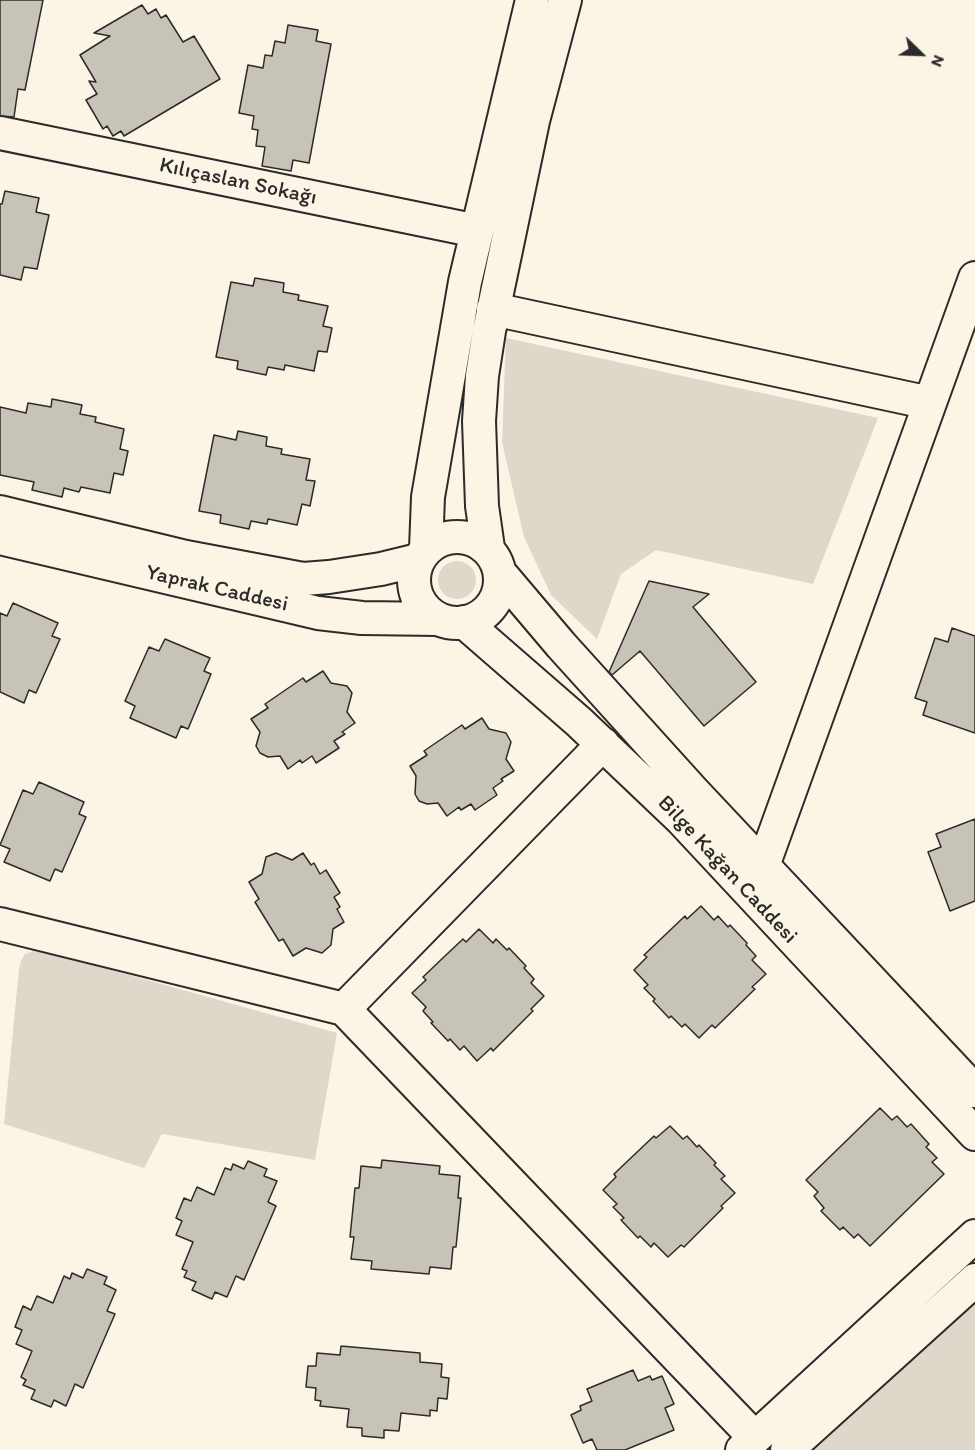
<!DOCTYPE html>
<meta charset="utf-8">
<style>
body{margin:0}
#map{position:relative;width:975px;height:1450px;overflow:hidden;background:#fcf5e5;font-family:Itim,sans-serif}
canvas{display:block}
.north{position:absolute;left:891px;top:24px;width:60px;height:60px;-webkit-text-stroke:4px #fcf5e5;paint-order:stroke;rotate:113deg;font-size:16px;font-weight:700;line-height:24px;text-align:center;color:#2b2b2b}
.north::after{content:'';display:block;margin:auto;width:21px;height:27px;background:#2b2b2b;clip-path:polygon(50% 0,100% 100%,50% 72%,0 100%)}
</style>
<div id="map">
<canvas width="975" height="1450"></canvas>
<div class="north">N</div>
</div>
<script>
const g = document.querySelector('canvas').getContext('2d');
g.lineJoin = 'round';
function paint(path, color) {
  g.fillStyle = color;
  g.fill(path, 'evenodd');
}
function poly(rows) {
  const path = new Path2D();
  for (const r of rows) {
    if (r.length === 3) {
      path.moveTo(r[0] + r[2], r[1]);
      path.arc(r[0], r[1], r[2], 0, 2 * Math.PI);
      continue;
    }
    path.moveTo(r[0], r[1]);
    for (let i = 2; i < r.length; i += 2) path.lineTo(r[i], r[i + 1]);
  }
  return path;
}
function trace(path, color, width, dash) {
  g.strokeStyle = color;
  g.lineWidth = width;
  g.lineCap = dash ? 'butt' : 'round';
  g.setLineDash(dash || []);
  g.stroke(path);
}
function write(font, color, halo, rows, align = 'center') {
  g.font = font + ' Itim,sans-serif';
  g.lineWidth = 6;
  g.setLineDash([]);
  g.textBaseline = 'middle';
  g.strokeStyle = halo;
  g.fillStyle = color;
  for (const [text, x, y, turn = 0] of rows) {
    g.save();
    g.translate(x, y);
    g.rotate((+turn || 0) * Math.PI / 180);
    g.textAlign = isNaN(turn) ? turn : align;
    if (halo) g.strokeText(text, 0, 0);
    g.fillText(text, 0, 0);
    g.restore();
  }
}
const green = poly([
 [506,338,878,418,813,584,656,550,621,574,597,639,551,595,524,537,502,442],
 [457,580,19],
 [33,951,61,956,337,1033,315,1160,162,1134,144,1168,4,1124,19,969,21,961,25,954],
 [975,1290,975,1450,801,1450]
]);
const building = poly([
 [0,0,43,0,25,90,18,89,14,117,0,116,0,0],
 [142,5,148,14,156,9,161,18,166,15,183,42,194,36,220,79,124,136,121,131,113,136,107,126,103,129,86,100,97,94,89,81,96,82,80,55,110,36,94,33,142,5],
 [288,25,318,30,316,41,331,44,309,163,293,160,291,171,262,166,265,147,256,146,258,130,252,129,254,116,239,113,248,65,263,68,265,55,272,56,275,41,285,43,288,25],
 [5,191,39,198,36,212,49,215,37,269,24,267,21,280,0,275,0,204,2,204,5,191],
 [255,278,284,283,283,292,299,295,298,300,328,306,323,326,332,328,327,352,318,351,314,371,285,365,284,370,268,367,266,375,237,369,238,361,216,357,231,282,253,286,255,278],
 [52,399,82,405,80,414,96,417,95,422,124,429,120,449,128,451,123,475,114,473,110,493,81,487,79,492,64,488,62,497,32,490,34,482,0,475,0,407,26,413,28,403,51,407,52,399],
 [238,431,267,437,266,446,282,449,281,454,310,459,306,480,315,481,310,506,302,504,297,525,268,519,267,524,251,521,249,529,220,523,221,515,199,511,214,435,236,440,238,431],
 [649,581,709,594,693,607,756,682,704,726,640,651,612,675,609,672,649,581],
 [13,603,58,623,52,636,60,639,36,693,29,690,24,703,0,692,0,613,7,616,13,603],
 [952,628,975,636,975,733,923,715,927,702,915,698,935,638,948,642,952,628],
 [165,639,210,658,204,671,211,674,188,729,181,726,176,738,130,718,135,706,125,701,149,647,159,651,165,639],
 [323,671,331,683,347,686,352,693,347,712,355,723,342,732,345,734,334,741,339,748,316,763,312,756,302,763,300,760,288,769,280,756,268,757,260,753,256,746,260,732,251,719,268,708,265,704,303,678,306,682,323,671],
 [482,718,489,729,506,733,511,742,506,759,514,771,501,779,503,781,493,788,497,795,475,810,471,804,461,810,459,807,447,816,438,803,427,804,419,801,415,794,416,776,410,766,427,755,424,751,462,725,465,729,482,718],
 [39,782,84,802,79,814,86,817,62,872,55,869,50,881,4,862,10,849,0,845,23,790,33,794,39,782],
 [975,819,975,901,950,911,928,852,941,847,936,834,975,819],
 [276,853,292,860,303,853,311,865,314,863,320,874,326,870,340,893,334,897,340,907,337,909,344,922,333,929,331,945,322,953,306,948,293,956,283,939,279,941,255,902,259,899,249,882,262,874,266,857,276,853],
 [701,906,714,920,718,916,728,927,730,925,747,943,746,945,756,956,752,960,766,974,752,987,755,989,715,1028,712,1025,699,1038,685,1024,682,1027,671,1016,669,1018,653,1001,655,999,644,988,648,985,634,970,647,957,644,955,685,916,687,919,701,906],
 [479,929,493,943,496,939,507,950,509,948,526,966,524,968,534,979,531,983,544,996,531,1009,533,1011,493,1051,491,1048,477,1061,464,1046,460,1050,450,1039,448,1041,431,1023,433,1022,423,1011,426,1007,412,993,426,980,423,977,446,955,463,939,466,942,479,929],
 [880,1108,892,1120,897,1116,907,1127,911,1124,929,1144,926,1147,937,1158,932,1162,944,1174,870,1246,858,1234,854,1238,843,1227,840,1230,821,1211,824,1208,814,1196,818,1192,806,1180,880,1108],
 [670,1126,683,1139,687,1136,697,1147,699,1145,716,1163,714,1165,725,1176,721,1179,735,1193,721,1206,723,1208,684,1247,681,1245,668,1257,654,1243,651,1247,640,1236,638,1238,621,1220,624,1218,613,1207,617,1204,603,1190,616,1177,614,1174,654,1136,656,1138,670,1126],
 [382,1160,440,1166,439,1174,460,1176,458,1198,461,1198,456,1247,453,1247,451,1269,430,1267,429,1274,371,1269,372,1261,351,1259,354,1237,350,1237,355,1188,359,1188,361,1166,381,1168,382,1160],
 [248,1161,267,1169,264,1176,277,1181,268,1202,276,1206,244,1280,236,1276,227,1297,215,1292,212,1299,192,1290,196,1282,184,1277,187,1271,182,1269,193,1242,176,1235,182,1221,176,1218,184,1198,191,1201,197,1187,214,1195,225,1168,231,1170,233,1164,244,1169,248,1161],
 [87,1269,107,1277,104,1284,116,1290,107,1311,115,1314,83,1388,75,1384,66,1406,54,1400,51,1407,31,1399,35,1390,23,1385,26,1380,21,1377,32,1351,16,1344,22,1330,15,1327,23,1306,31,1310,37,1296,53,1303,64,1276,70,1279,72,1273,83,1278,87,1269],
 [341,1346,420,1353,420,1362,442,1364,441,1377,449,1378,447,1399,438,1398,437,1411,430,1410,430,1416,401,1413,399,1431,384,1430,384,1438,362,1436,362,1428,347,1427,349,1409,320,1406,321,1401,315,1400,316,1388,306,1387,308,1366,316,1366,317,1353,340,1355,341,1346],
 [633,1370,638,1381,650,1376,652,1380,662,1376,674,1404,665,1408,674,1430,625,1450,597,1450,592,1439,583,1443,571,1415,581,1410,580,1406,592,1401,587,1389,633,1370]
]);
const minor = poly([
 [0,133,477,231],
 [493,309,930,403],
 [0,512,186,557,303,579,329,577,381,569,418,560],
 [457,580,43],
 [0,538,318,613,362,618,438,619],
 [488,548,482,506,479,421,482,376,489,331,533,121,565,0],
 [426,549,428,497,465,282,532,0],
 [500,573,561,645,693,791,975,1091],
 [464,622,579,722,682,820,975,1134],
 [763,866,975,278],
 [0,924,344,1009,755,1438],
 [344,1009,603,744],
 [742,1450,975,1236],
 [787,1450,975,1280]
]);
const streetNames = [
 ["Kılıçaslan Sokağı",238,182,12],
 ["Yaprak Caddesi",217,589,13],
 ["Bilge Kağan Caddesi",727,870,47]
];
paint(green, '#ded8ca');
paint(building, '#c8c3b7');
trace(building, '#2b2b2b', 1.5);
trace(minor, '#2b2b2b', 36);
trace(minor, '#fcf5e5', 32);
write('22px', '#2b2b2b', '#fcf5e5', streetNames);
</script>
